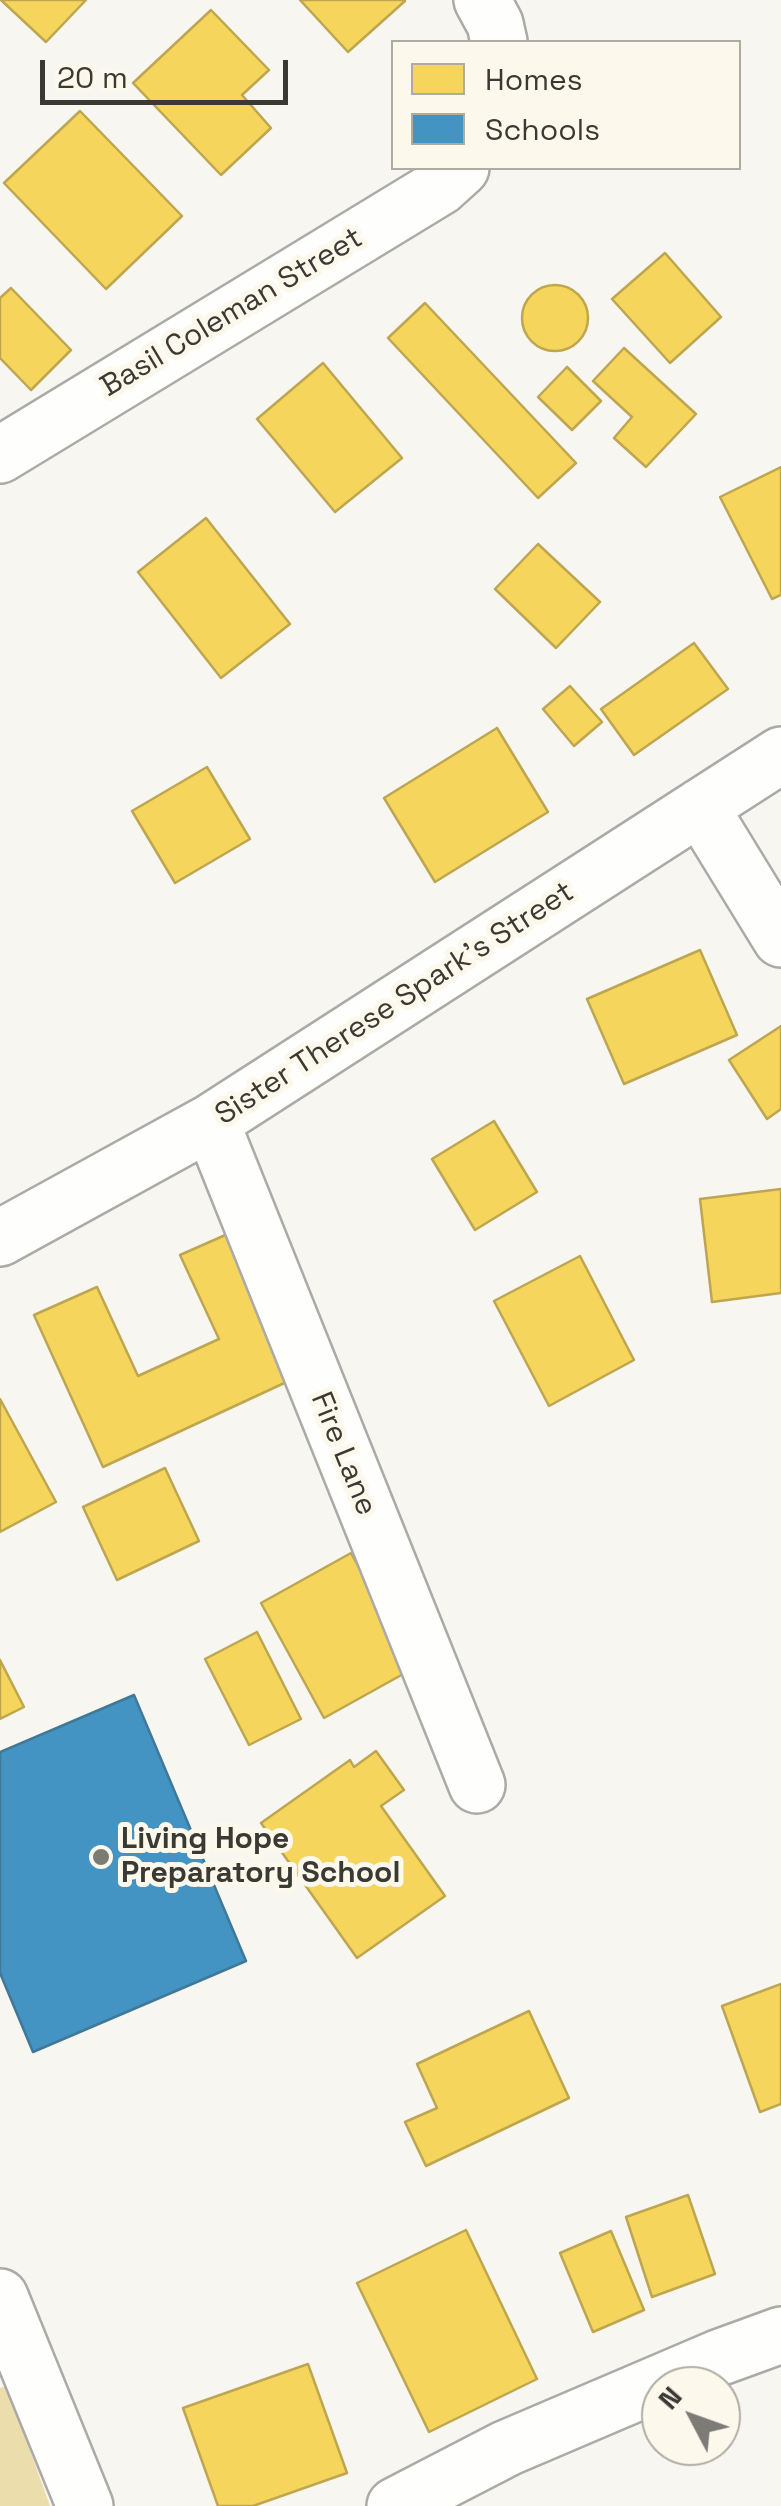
<!DOCTYPE html>
<style>
body{margin:0}
#map{position:relative;width:781px;height:2506px;overflow:hidden;background:#f8f6f0;font-family:"Space Grotesk",sans-serif}
canvas{display:block}
.legend{position:absolute;left:391px;top:40px;width:350px;height:130px;box-sizing:border-box;background:#fcf8ec;border:2px solid #aeaca2;margin:0;padding:12px 18px;list-style:none;font-size:30px;color:#3a3934}
.legend li{display:flex;align-items:center;gap:20px;height:50px}
.legend b{width:50px;border:2px solid #aeaca2}
.north{position:absolute;left:641px;top:2366px;width:100px;height:100px;box-sizing:border-box;background:#fcf8ec;border:2px solid #aeaca2;border-radius:50%;rotate:311deg;font-size:28px;font-weight:700;line-height:40px;text-align:center;color:#3a3934}
.north::after{content:'';display:block;margin:auto;width:35px;height:45px;background:#7c7b76;clip-path:polygon(50% 0,100% 100%,50% 72%,0 100%)}
.scale{position:absolute;left:40px;top:60px;width:248px;height:45px;box-sizing:border-box;border:5px solid #3a3934;border-top:0;padding-left:12px;font-size:30px;line-height:35px;white-space:nowrap;color:#3a3934;-webkit-text-stroke:8px #fcf8ec;paint-order:stroke}
</style>
<div id="map">
<canvas width="781" height="2506"></canvas>
<ul class="legend">
<li><b style="height:28px;background:#f6d55c"></b>Homes</li>
<li><b style="height:28px;background:#4393c3"></b>Schools</li>
</ul>
<div class="north">N</div>
<div class="scale">20 m</div>
</div>
<script>
const g = document.querySelector('canvas').getContext('2d');
g.lineJoin = 'round';
function paint(path, color) {
  g.fillStyle = color;
  g.fill(path, 'evenodd');
}
function poly(rows) {
  const path = new Path2D();
  for (const r of rows) {
    if (r.length === 3) {
      path.moveTo(r[0] + r[2], r[1]);
      path.arc(r[0], r[1], r[2], 0, 2 * Math.PI);
      continue;
    }
    path.moveTo(r[0], r[1]);
    for (let i = 2; i < r.length; i += 2) path.lineTo(r[i], r[i + 1]);
  }
  return path;
}
function trace(path, color, width, dash) {
  g.strokeStyle = color;
  g.lineWidth = width;
  g.lineCap = dash ? 'butt' : 'round';
  g.setLineDash(dash || []);
  g.stroke(path);
}
function write(font, color, halo, rows, align = 'center') {
  g.font = font + ' "Space Grotesk",sans-serif';
  g.lineWidth = 10;
  g.setLineDash([]);
  g.textBaseline = 'middle';
  g.strokeStyle = halo;
  g.fillStyle = color;
  for (const [text, x, y, turn = 0] of rows) {
    g.save();
    g.translate(x, y);
    g.rotate((+turn || 0) * Math.PI / 180);
    g.textAlign = isNaN(turn) ? turn : align;
    if (halo) g.strokeText(text, 0, 0);
    g.fillText(text, 0, 0);
    g.restore();
  }
}
const green = poly([
 [7,2386,50,2506,0,2506,0,2388]
]);
const homes = poly([
 [1,0,86,0,46,42,1,0],
 [300,0,404,0,405,1,348,52,300,0],
 [211,10,269,70,242,95,271,128,221,175,133,83,211,10],
 [80,111,182,216,106,289,4,183,80,111],
 [665,253,721,317,670,363,612,299,665,253],
 [555,318,33],
 [11,288,71,350,31,390,0,358,0,298,11,288],
 [425,303,576,463,538,498,388,338,425,303],
 [624,348,696,414,646,467,614,438,632,417,593,381,624,348],
 [323,363,402,458,335,512,257,419,323,363],
 [567,367,601,401,572,430,538,397,567,367],
 [781,467,781,595,772,599,720,497,781,467],
 [206,518,290,624,221,678,138,572,206,518],
 [538,544,600,602,556,648,495,589,538,544],
 [694,643,728,689,634,755,601,709,694,643],
 [570,686,602,722,574,746,543,709,570,686],
 [497,728,548,812,435,882,384,798,497,728],
 [207,767,250,839,175,883,132,811,207,767],
 [700,950,737,1035,624,1084,587,999,700,950],
 [781,1026,781,1109,767,1119,729,1060,781,1026],
 [494,1121,537,1192,475,1230,432,1159,494,1121],
 [781,1189,781,1293,712,1302,700,1199,781,1189],
 [239,1229,306,1373,103,1467,34,1315,97,1287,138,1376,219,1339,180,1255,239,1229],
 [580,1256,634,1360,549,1406,494,1301,580,1256],
 [0,1399,56,1502,0,1532,0,1399],
 [165,1468,199,1541,117,1580,83,1507,165,1468],
 [351,1553,414,1668,324,1718,261,1603,351,1553],
 [257,1632,301,1719,249,1745,205,1659,257,1632],
 [0,1660,24,1707,0,1719,0,1660],
 [376,1751,404,1790,381,1806,445,1896,357,1958,261,1823,350,1760,354,1767,376,1751],
 [781,1984,781,2104,760,2112,722,2006,781,1984],
 [529,2011,569,2098,426,2166,405,2122,437,2108,417,2064,529,2011],
 [688,2195,715,2274,652,2297,626,2217,688,2195],
 [466,2230,537,2379,429,2432,357,2283,466,2230],
 [611,2231,644,2310,593,2332,560,2253,611,2231],
 [308,2364,347,2473,253,2506,218,2506,183,2408,308,2364]
]);
const schools = poly([
 [134,1695,246,1961,33,2052,0,1973,0,1752,134,1695]
]);
const minor = poly([
 [482,0,495,24,499,42],
 [0,455,440,187,461,168],
 [700,807,781,939],
 [211,1122,477,1785],
 [0,1238,211,1122,781,755],
 [0,2297,85,2506],
 [395,2506,507,2448,718,2358,781,2335]
]);
const markers = [
 [101,1857,10,"#7c7b76"]
];
const streetNames = [
 ["Basil Coleman Street",232,313,-31],
 ["Sister Therese Spark's Street",395,1004,-33],
 ["Fire Lane",343,1454,68]
];
const poiNames = [
 ["Living Hope",121,1840],
 ["Preparatory School",121,1874]
];
paint(green, '#ecddac');
paint(homes, '#f6d55c');
trace(homes, '#bea650', 2.5);
paint(schools, '#4393c3');
trace(schools, '#407898', 2.5);
trace(minor, '#acaaa6', 60);
trace(minor, '#fefefd', 55);
for (const [x, y, r, color] of markers) {
  const dot = new Path2D();
  dot.arc(x, y, r, 0, 2 * Math.PI);
  g.fillStyle = color;
  g.fill(dot);
  trace(dot, '#fcf8ec', 4);
}
write('30px', '#3a3934', '#fcf8ec', streetNames);
write('bold 30px', '#3a3934', '#fcf8ec', poiNames, 'left');
</script>
